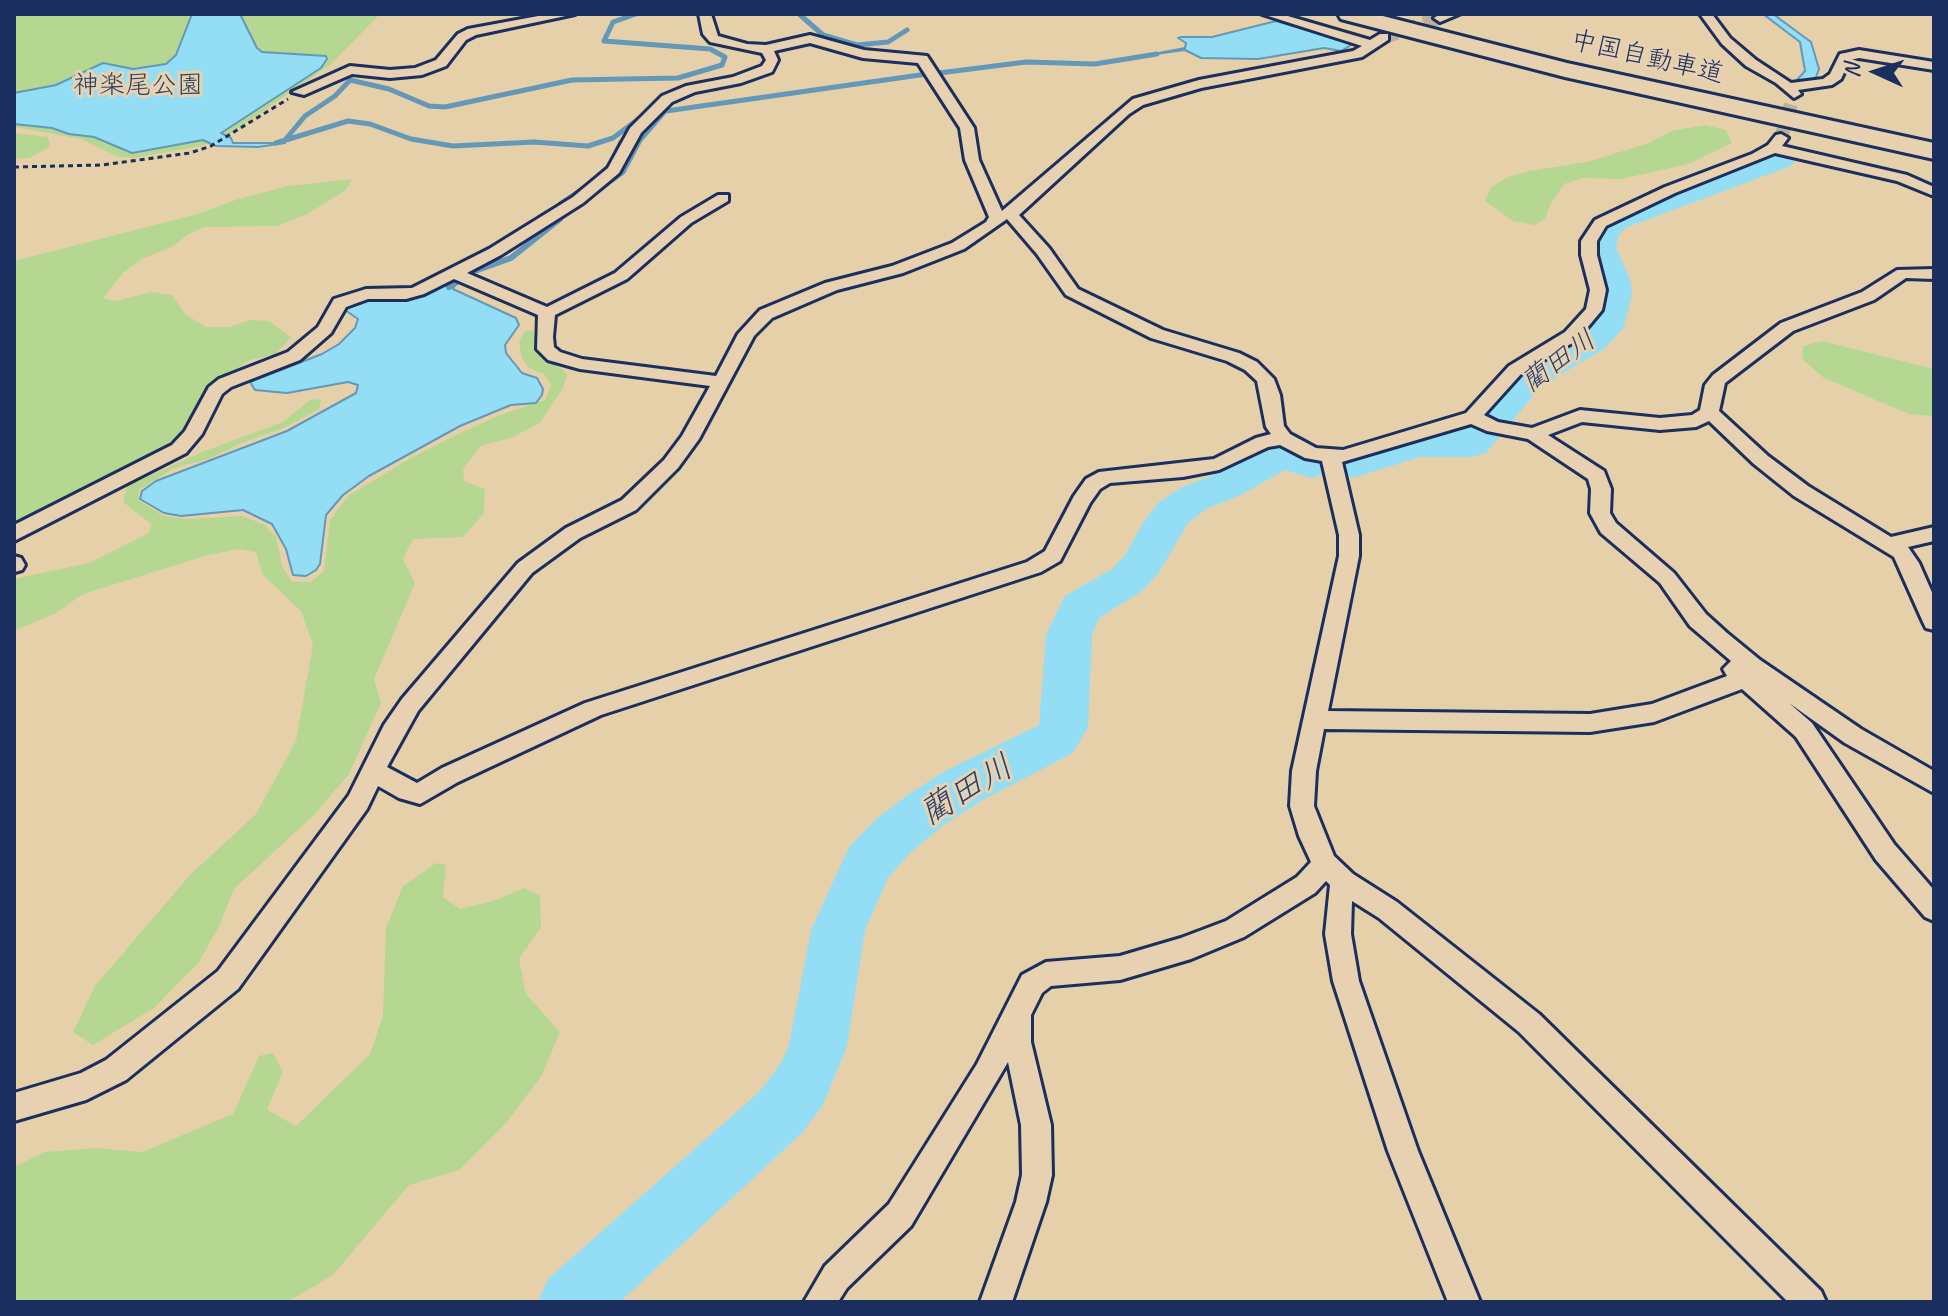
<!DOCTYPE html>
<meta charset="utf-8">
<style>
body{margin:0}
#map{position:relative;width:1948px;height:1316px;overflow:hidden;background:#e6d0aa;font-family:Caveat,sans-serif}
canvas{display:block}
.frame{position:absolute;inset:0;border:16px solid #1b2f5e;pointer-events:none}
.north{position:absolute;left:1836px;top:32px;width:80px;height:80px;-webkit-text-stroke:6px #e7d1b0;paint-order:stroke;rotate:273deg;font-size:22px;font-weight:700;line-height:32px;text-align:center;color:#1b2f5e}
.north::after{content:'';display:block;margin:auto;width:28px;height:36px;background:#1b2f5e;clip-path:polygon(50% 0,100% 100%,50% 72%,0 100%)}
</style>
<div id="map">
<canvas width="1948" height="1316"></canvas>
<div class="frame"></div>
<div class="north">N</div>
</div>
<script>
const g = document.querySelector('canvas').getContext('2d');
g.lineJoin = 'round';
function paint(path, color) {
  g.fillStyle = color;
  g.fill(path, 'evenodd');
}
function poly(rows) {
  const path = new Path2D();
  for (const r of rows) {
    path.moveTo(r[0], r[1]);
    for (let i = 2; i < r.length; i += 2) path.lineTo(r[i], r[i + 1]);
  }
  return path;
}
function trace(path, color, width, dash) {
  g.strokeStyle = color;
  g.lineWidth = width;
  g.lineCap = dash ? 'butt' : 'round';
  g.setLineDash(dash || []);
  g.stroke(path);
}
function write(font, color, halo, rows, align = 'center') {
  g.font = font + ' Caveat,"Klee One",sans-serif';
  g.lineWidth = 6;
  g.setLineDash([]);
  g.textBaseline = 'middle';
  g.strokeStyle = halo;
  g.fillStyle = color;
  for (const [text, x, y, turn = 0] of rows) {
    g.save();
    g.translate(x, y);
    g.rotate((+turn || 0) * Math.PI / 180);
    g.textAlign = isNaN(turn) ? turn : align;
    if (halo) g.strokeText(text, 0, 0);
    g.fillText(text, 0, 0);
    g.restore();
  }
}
const green = poly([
 [14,14,380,14,331,64,233,132,202,146,133,158,119,157,81,139,14,127],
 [1705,125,1726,130,1732,143,1688,164,1621,179,1584,178,1564,184,1551,203,1545,219,1535,225,1513,221,1485,201,1491,187,1508,177,1529,171,1587,162,1649,143,1671,131],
 [14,133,48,137,50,147,29,158,14,159],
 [352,179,346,190,307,214,277,226,204,227,189,234,173,246,142,259,124,272,103,298,115,301,152,292,172,295,185,314,206,327,229,327,250,320,269,321,291,337,275,355,250,360,200,396,194,413,177,436,151,458,14,524,14,261,198,214,238,199,288,186],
 [525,331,533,331,537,350,567,374,563,388,540,423,513,437,480,446,463,470,464,481,485,489,484,513,463,537,413,539,403,559,415,583,374,679,381,703,349,774,315,814,234,889,220,924,199,962,154,1008,93,1045,73,1032,95,986,190,875,256,814,296,741,313,645,301,611,262,574,256,552,238,549,205,556,83,594,56,613,14,631,14,579,89,563,149,533,151,524,123,502,127,486,202,452,283,422,311,399,321,400,319,409,284,428,244,442,208,459,174,468,139,490,138,500,164,516,186,519,243,516,265,525,276,537,282,566,292,582,311,582,324,571,330,520,348,496,409,459,458,434,500,415,545,400,551,385,544,374,528,368,522,358,519,342],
 [1822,341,1930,368,1934,371,1934,416,1909,414,1824,378,1802,359,1803,346],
 [436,863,446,865,443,897,460,909,493,901,524,888,540,896,541,927,519,959,526,994,560,1032,542,1075,506,1123,459,1170,409,1185,333,1275,287,1302,14,1302,14,1167,45,1152,96,1148,142,1152,233,1114,259,1056,273,1053,283,1072,267,1110,296,1126,370,1054,383,1016,386,928,403,886]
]);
const water = poly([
 [192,14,240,14,257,48,262,52,326,56,327,59,321,68,221,133,231,138,233,143,285,143,258,147,216,146,203,140,132,153,94,137,69,134,52,128,14,124,14,93,56,85,103,63,133,69,166,64,176,55,192,14],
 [1763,14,1773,14,1811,42,1819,69,1813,85,1796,81,1805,71,1800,42,1763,14],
 [1276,21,1353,44,1341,51,1324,48,1258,59,1201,58,1185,50,1148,55,1185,48,1186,43,1178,38,1181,37,1212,37,1276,21],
 [452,281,456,283,453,289,516,318,519,325,505,345,506,353,522,373,537,378,543,389,542,395,536,403,511,405,460,426,369,476,343,495,326,515,320,564,316,570,306,576,293,575,286,549,272,524,243,510,181,516,164,513,140,499,142,491,156,481,287,431,356,393,358,385,348,382,287,393,255,390,250,382,322,354,339,344,355,328,358,319,345,310,348,307,367,299,407,301,452,281]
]);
const streamFar1 = poly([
 [799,14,823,35,857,45,888,42,907,30],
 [939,73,1026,62,1095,64,1157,54],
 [285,140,305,116,335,96,350,80,389,89,429,106,445,107,572,80,678,78,722,65,725,57,710,49,604,41,613,22,636,14],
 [276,143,348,121,370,124,411,139,453,146,534,142,588,146,613,138,645,114,927,74],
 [595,179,610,165,621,142],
 [560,204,585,187],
 [579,205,623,172,640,140,665,111],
 [557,221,564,215]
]);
const stream = poly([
 [449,287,472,272,511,258,560,219]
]);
const river = poly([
 [1780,151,1791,154,1795,160,1791,166,1625,228,1619,235,1616,247,1631,282,1632,295,1623,329,1604,349,1541,386,1486,453,1472,457,1420,457,1356,477,1342,478,1327,473,1312,478,1285,470,1239,496,1208,508,1188,523,1158,574,1142,591,1099,618,1092,635,1088,727,1073,753,981,801,945,824,911,852,888,878,865,930,847,1046,823,1105,802,1133,620,1302,538,1302,548,1279,760,1091,781,1063,789,1045,811,930,849,847,875,820,909,794,945,771,1039,725,1046,635,1059,608,1065,596,1112,569,1126,554,1142,524,1158,503,1180,488,1211,476,1248,455,1285,443,1327,457,1417,431,1462,430,1515,370,1589,325,1598,295,1597,282,1584,247,1587,233,1603,214,1780,151]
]);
const minorTunnel = poly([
 [1384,37,1440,18],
 [1781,138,1794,94]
]);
const path = poly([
 [14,167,102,165,190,153,211,146,288,99]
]);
const minor = poly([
 [549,14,575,14,476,35,466,40,446,66,422,75,390,78,352,74,304,95,292,92,350,66,390,70,415,68,436,60,458,34,468,29,549,14],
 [699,14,711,14,718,36,747,44,766,45,810,35,864,50,927,56,974,128,979,160,1002,211,1133,99,1199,80,1353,51,1362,46,1262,14,1281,14,1370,40,1380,34,1388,34,1388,40,1362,57,1201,88,1143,105,1129,114,1019,215,1049,248,1078,289,1163,330,1239,353,1257,362,1274,379,1280,395,1284,426,1290,434,1316,448,1343,450,1466,413,1509,366,1565,332,1586,309,1590,290,1581,255,1581,241,1595,220,1665,187,1752,154,1768,145,1776,135,1781,134,1788,138,1782,146,1907,175,1934,187,1934,196,1897,181,1775,153,1675,193,1606,226,1597,241,1597,255,1606,290,1602,310,1577,340,1521,374,1484,415,1498,422,1532,428,1580,410,1660,418,1692,415,1700,410,1705,385,1713,375,1781,323,1862,292,1897,270,1934,269,1934,279,1906,278,1874,300,1793,331,1725,383,1719,411,1768,456,1808,486,1891,537,1934,527,1934,541,1908,547,1919,563,1934,597,1934,630,1926,628,1923,622,1894,557,1794,496,1754,464,1709,421,1696,427,1660,430,1582,422,1548,435,1604,471,1611,489,1610,513,1616,523,1674,573,1706,614,1727,633,1760,660,1861,729,1934,771,1934,793,1845,743,1789,703,1812,723,1894,844,1934,890,1934,921,1925,917,1876,860,1796,737,1742,689,1654,722,1590,732,1324,729,1316,771,1314,806,1334,856,1353,874,1397,902,1539,1014,1821,1291,1826,1302,1788,1302,1519,1032,1379,918,1352,901,1351,934,1359,981,1418,1151,1480,1302,1448,1302,1388,1151,1333,981,1325,934,1330,885,1326,881,1315,893,1244,937,1191,959,1120,980,1051,986,1042,993,1031,1015,1031,1042,1051,1125,1052,1175,1046,1202,1012,1302,980,1302,1016,1202,1022,1175,1021,1125,1008,1062,911,1226,847,1288,838,1302,804,1302,825,1266,889,1204,977,1064,1022,975,1046,962,1120,956,1181,938,1226,921,1297,877,1311,862,1299,836,1290,806,1292,771,1339,556,1339,535,1322,461,1305,458,1280,445,1268,447,1219,470,1183,477,1110,483,1100,489,1090,503,1060,561,1041,572,601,715,458,782,420,804,399,798,378,786,367,809,238,989,126,1080,86,1100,14,1121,14,1093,81,1073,106,1060,218,971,349,795,384,725,402,699,518,563,566,528,622,500,664,460,682,436,710,386,580,369,548,360,537,349,538,315,454,279,424,294,406,299,368,299,346,307,331,333,300,360,231,387,222,394,202,434,186,453,14,541,14,525,172,445,185,431,209,387,219,379,288,352,318,327,334,299,366,289,412,288,489,249,573,197,608,168,630,128,662,96,686,86,733,77,762,66,766,60,762,53,710,42,703,34,699,14],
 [810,43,863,58,918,63,960,128,965,160,989,217,986,222,952,243,892,266,825,283,760,310,738,334,716,376,582,359,560,352,554,347,553,337,555,315,627,279,691,223,728,201,728,195,718,195,681,217,615,273,547,307,467,273,501,255,583,203,619,173,641,133,672,102,695,92,741,83,772,72,778,60,774,51,810,43],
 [1007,219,1037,254,1066,295,1151,338,1227,361,1245,370,1257,381,1266,427,1271,434,1256,438,1214,459,1099,472,1086,479,1074,496,1045,551,1027,562,585,703,442,768,417,783,387,767,418,711,532,573,580,538,636,510,678,468,699,439,754,336,772,318,837,290,903,273,964,249,1007,219],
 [1471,424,1487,431,1528,439,1588,479,1591,489,1590,513,1601,533,1660,583,1690,626,1731,661,1723,669,1727,676,1652,704,1590,714,1328,711,1359,556,1359,535,1342,462,1471,424],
 [1459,14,1440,22,1434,18,1440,14,1459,14],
 [1700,14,1712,14,1730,38,1756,60,1791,83,1823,79,1830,74,1840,54,1859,50,1934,62,1934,70,1859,58,1850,60,1841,79,1832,85,1798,90,1801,94,1794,98,1776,83,1746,66,1722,44,1700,14],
 [14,556,21,558,25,565,22,570,15,572,14,556]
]);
const motorway = poly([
 [1338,14,1375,14,1567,63,1934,143,1934,159,1565,77,1341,19,1338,14]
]);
const farStreetnames = [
 ["中国自動車道",1647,58,13]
];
const farParknames = [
 ["神楽尾公園",138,86]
];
const farWaternames = [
 ["藺田川",1559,362,-36]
];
const waterNames = [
 ["藺田川",967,791,-31]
];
paint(green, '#b6d791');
paint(water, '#93def4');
trace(water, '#6398b8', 2);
trace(streamFar1, '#6398b8', 5);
trace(stream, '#6398b8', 6);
paint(river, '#93def4');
trace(minorTunnel, '#bdb09b', 14, [14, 7]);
trace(minor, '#1b2f5e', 6);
trace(motorway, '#1b2f5e', 6);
trace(path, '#1b2f5e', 3, [5, 4]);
paint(minor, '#e7d1b0');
paint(motorway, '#e7d1b0');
write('26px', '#1b2f5e', '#e7d1b0', farStreetnames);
write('26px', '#2a4063', '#e7d1b0', farParknames);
write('italic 28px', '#27406d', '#e7d1b0', farWaternames);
write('italic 34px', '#27406d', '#e7d1b0', waterNames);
</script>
